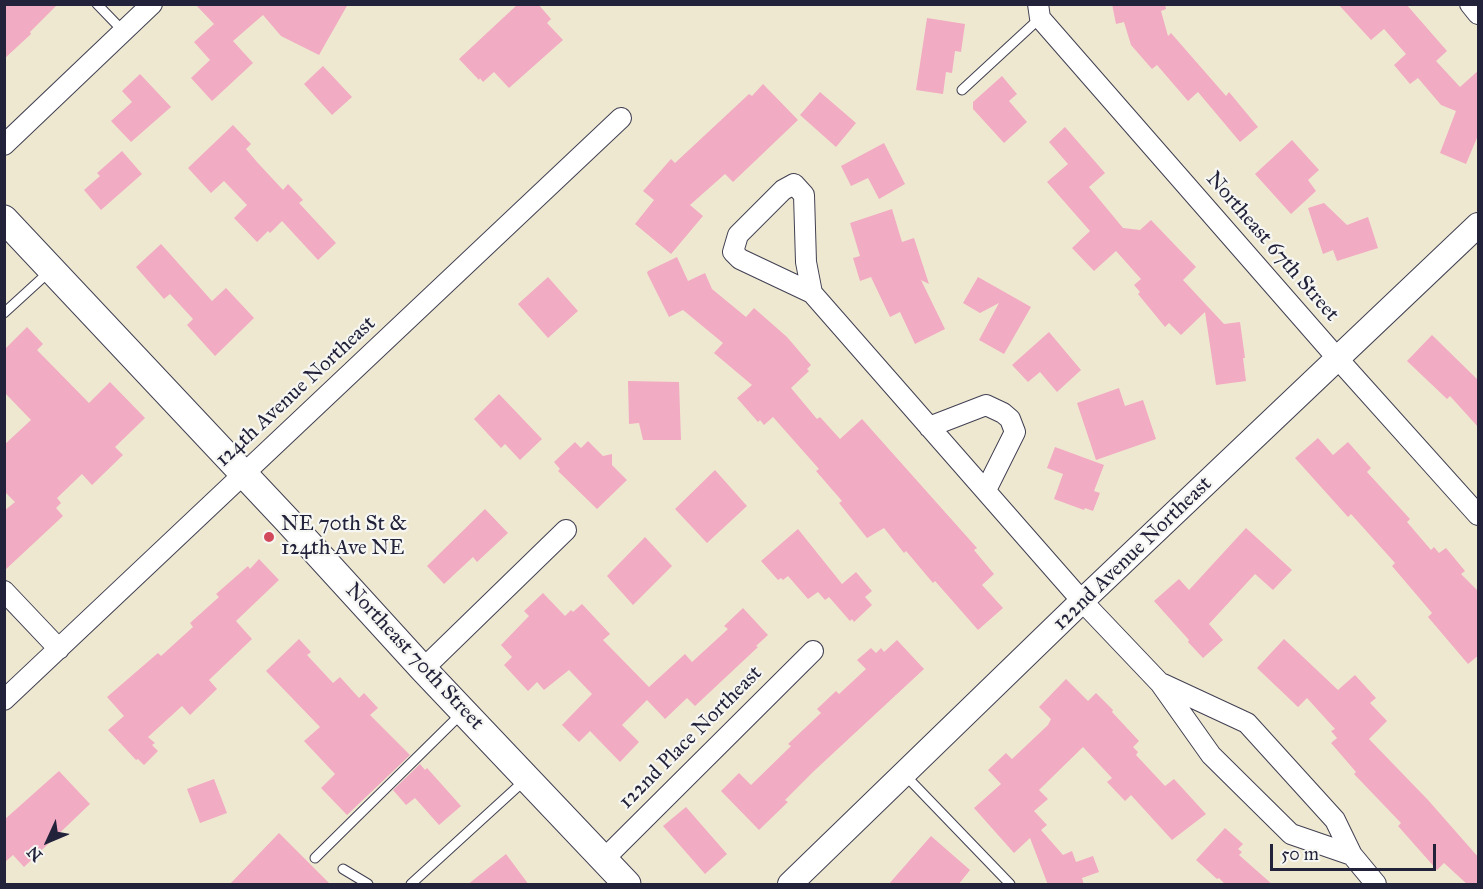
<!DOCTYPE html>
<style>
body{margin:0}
#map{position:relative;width:1483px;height:889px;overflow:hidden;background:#efe8d1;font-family:"IM FELL Great Primer",serif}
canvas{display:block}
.frame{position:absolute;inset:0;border:6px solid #22223b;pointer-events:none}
.north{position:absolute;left:18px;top:811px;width:60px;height:60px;-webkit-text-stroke:4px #f6f6f2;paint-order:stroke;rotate:226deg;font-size:16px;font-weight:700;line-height:24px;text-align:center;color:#22223b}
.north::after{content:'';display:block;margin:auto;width:21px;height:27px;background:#22223b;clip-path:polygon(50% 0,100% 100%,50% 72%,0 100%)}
.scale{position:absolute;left:1270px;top:844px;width:166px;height:27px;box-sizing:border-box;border:3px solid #22223b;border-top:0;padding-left:8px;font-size:18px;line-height:21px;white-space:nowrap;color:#22223b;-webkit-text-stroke:4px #f6f6f2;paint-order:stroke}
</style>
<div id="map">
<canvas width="1483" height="889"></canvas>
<div class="frame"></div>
<div class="north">N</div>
<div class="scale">50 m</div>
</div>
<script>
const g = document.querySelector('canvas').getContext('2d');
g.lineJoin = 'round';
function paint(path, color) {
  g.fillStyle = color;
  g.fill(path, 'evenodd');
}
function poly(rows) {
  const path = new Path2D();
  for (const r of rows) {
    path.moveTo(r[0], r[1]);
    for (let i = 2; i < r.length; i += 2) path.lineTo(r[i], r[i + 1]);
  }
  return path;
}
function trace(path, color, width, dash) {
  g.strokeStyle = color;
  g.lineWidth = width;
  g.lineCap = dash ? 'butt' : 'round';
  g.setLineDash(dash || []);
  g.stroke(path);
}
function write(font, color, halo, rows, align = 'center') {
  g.font = font + ' "IM FELL Great Primer",serif';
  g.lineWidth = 4.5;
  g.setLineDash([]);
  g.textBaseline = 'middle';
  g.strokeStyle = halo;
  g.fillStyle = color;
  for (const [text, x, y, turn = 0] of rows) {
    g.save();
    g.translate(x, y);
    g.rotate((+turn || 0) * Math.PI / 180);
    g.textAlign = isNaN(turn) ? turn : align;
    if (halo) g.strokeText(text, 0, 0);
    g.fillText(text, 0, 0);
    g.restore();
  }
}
const building = poly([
 [4,4,58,4,30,32,31,34,4,59],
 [195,4,348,4,319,55,281,36,263,15,233,41,253,63,212,101,191,78,210,60,194,42,214,24],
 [518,4,538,4,551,19,547,23,563,40,509,88,494,72,483,82,480,78,479,80,459,59],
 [1112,4,1165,4,1166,9,1161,11,1168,36,1171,33,1226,96,1229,92,1258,127,1240,142,1198,92,1188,101,1157,65,1152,69,1131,45,1124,22,1116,24],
 [1338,4,1406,4,1447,51,1436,61,1460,87,1479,70,1479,133,1466,164,1440,153,1456,111,1441,105,1418,78,1410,84,1394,65,1406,54,1384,29,1371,40],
 [927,18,965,24,961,52,955,51,952,73,946,72,943,94,916,90],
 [323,66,352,97,332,115,304,84],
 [140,74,171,107,131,142,111,121,132,102,122,91],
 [1002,76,1017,94,1009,101,1027,122,1004,143,973,109,973,102],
 [763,84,798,120,733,182,725,174,690,205,703,216,671,254,635,224,654,200,643,191,671,159,675,163,749,94,752,96],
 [820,92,856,123,836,147,800,115],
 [233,125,251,144,246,149,257,162,283,190,288,184,303,200,299,203,336,243,318,260,282,221,270,233,268,231,257,242,234,218,247,205,224,181,211,193,188,168],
 [1065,127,1105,173,1089,187,1123,228,1140,230,1151,220,1196,267,1183,280,1224,324,1240,322,1245,358,1243,358,1246,381,1216,385,1205,312,1181,335,1169,323,1165,327,1138,294,1140,292,1134,285,1141,279,1116,251,1094,271,1072,248,1090,231,1047,182,1068,164,1049,142],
 [1292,140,1319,170,1308,180,1316,191,1291,214,1255,174],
 [884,143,905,184,879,199,868,178,851,186,841,166],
 [122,151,142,174,101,210,84,190,100,176,97,173],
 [1324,203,1347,225,1368,217,1378,248,1337,261,1333,250,1323,254,1308,208],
 [892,209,902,242,914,238,929,284,921,280,945,329,915,344,900,312,890,317,871,277,860,281,853,258,860,256,850,223],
 [161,244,212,301,226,288,254,318,215,356,187,325,193,319,170,294,164,299,136,267],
 [677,257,688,281,705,273,712,289,746,317,754,308,787,337,811,365,807,369,809,371,791,388,817,419,820,417,840,439,862,419,977,548,974,550,994,574,982,585,1003,608,978,630,935,581,933,583,906,551,904,553,884,528,867,538,839,503,842,501,816,471,819,469,773,417,764,425,760,420,758,422,737,398,752,385,714,353,723,343,683,310,669,317,647,273,648,271],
 [548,277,578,311,548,338,518,304],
 [978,277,1031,307,1004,354,979,340,999,303,980,313,963,303],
 [27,327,43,344,37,350,89,403,110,382,145,418,115,447,123,455,92,485,82,474,57,498,61,503,56,508,63,516,4,571,4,511,15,502,4,491,4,445,31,420,4,392,4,350],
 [1049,332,1081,370,1057,392,1040,372,1028,382,1012,365],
 [1432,335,1479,381,1479,428,1450,396,1447,399,1407,361],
 [628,381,679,382,681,440,643,440,639,423,629,424],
 [1119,388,1125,406,1143,400,1156,439,1096,460,1077,403],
 [499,394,542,439,520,460,505,444,501,448,474,419],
 [1318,438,1333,455,1348,442,1371,468,1367,472,1410,519,1407,522,1431,550,1434,547,1439,553,1446,548,1465,571,1461,574,1479,592,1479,655,1468,664,1428,617,1432,613,1392,566,1395,563,1351,514,1348,517,1295,458],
 [588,441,603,456,612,454,612,465,627,480,597,509,558,471,560,469,554,462,575,442,581,448],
 [1055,447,1104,465,1094,491,1100,493,1093,511,1085,508,1084,510,1054,499,1063,474,1047,468],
 [715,470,747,506,707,543,675,509],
 [485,509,508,533,477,562,473,557,444,584,427,566],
 [1246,528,1292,570,1273,590,1255,574,1209,624,1223,640,1203,658,1188,642,1189,640,1154,601,1179,579,1189,590],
 [798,529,842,584,856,572,872,591,865,597,872,605,854,622,852,619,850,621,829,597,825,600,818,592,808,599,788,576,783,580,781,578,778,580,761,561],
 [645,537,672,566,633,605,607,576],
 [259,559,279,580,236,621,252,639,209,680,217,689,190,715,182,706,148,737,155,743,152,745,158,751,144,765,138,759,136,760,108,730,124,716,107,697,158,653,161,656,193,627,190,623,219,597,216,594,248,566,250,569],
 [543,593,565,616,571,610,573,612,582,604,610,634,603,640,649,687,685,654,692,662,728,629,724,626,743,608,768,635,756,646,758,647,695,706,687,698,665,719,647,700,622,725,639,742,620,762,590,731,579,742,562,725,592,694,569,670,544,690,537,682,528,691,504,665,512,657,501,645,529,616,524,611],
 [299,639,311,652,307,655,333,683,340,677,359,698,364,693,378,708,370,715,410,755,347,815,321,788,335,774,304,741,320,727,266,671],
 [1284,639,1338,690,1355,675,1376,698,1370,703,1387,721,1369,739,1428,800,1479,858,1479,885,1468,885,1444,863,1437,870,1398,826,1401,823,1354,774,1356,772,1331,743,1337,738,1331,731,1335,729,1307,698,1298,707,1257,668],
 [897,640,924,669,814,771,785,800,788,802,759,830,721,791,739,773,751,785,791,746,788,744,821,713,817,709,836,691,839,694,866,669,857,660,871,648,876,653,881,648,884,652],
 [1066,679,1088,701,1096,693,1113,710,1112,712,1139,741,1133,747,1138,752,1136,755,1165,786,1174,779,1206,814,1172,840,1131,795,1125,801,1107,782,1112,778,1083,747,1039,790,1048,799,1034,811,1047,825,1041,830,1063,855,1072,851,1076,862,1093,856,1099,872,1082,878,1084,885,1048,885,1030,838,1014,853,974,808,1001,784,988,770,1006,753,1012,759,1048,725,1051,719,1039,707],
 [420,764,425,770,427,768,461,806,439,825,415,798,406,805,393,790],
 [59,771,90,804,24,867,13,855,4,863,4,820],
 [214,779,227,813,200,823,187,789],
 [686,807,727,854,705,874,663,826],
 [1225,828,1243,844,1238,849,1242,852,1239,855,1273,885,1226,885,1219,878,1217,879,1196,860],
 [279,833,331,885,229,885],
 [931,836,970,870,958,885,888,885],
 [506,854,529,885,467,885]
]);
const service = poly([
 [97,4,124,32],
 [962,90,1040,18],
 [4,313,50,271],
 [905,775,1010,884],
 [315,858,461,714],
 [343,869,368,884],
 [411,884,525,780]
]);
const minor = poly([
 [1038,4,1040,18,1338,359,1478,515],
 [1470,4,1478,14],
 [4,145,152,4],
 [812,293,806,262,804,195,794,184,783,190,738,235,733,252,740,259,812,293,1082,601,1160,683,1211,755,1291,834,1352,855],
 [929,427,986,405,1003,413,1010,419,1015,432,986,490],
 [4,591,59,649],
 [423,669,566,530],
 [1163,684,1247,723,1335,820,1352,855,1376,884],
 [4,700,621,118],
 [604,859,813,651]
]);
const tertiary = poly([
 [790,884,1082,601,1478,225]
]);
const secondary = poly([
 [4,219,287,520,423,669,627,884]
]);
const markers = [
 [269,537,6,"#d1495b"]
];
const streetNames = [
 ["Northeast 67th Street",1272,247,49],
 ["124th Avenue Northeast",296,392,-43],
 ["122nd Avenue Northeast",1133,554,-44],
 ["Northeast 70th Street",414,657,47],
 ["122nd Place Northeast",691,738,-45]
];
const poiNames = [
 ["NE 70th St &",281,525],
 ["124th Ave NE",281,549]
];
paint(building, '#f1abc2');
trace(service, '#414052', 11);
trace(minor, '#414052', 22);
trace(tertiary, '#414052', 26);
trace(secondary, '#414052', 29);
trace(service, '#fff', 9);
trace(minor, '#fff', 20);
trace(tertiary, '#fff', 24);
trace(secondary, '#fff', 27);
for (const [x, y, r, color] of markers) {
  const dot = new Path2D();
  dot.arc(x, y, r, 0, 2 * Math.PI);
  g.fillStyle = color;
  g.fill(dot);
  trace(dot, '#f6f6f2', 2);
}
write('21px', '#22223b', '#f6f6f2', streetNames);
write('21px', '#22223b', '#f6f6f2', poiNames, 'left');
</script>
